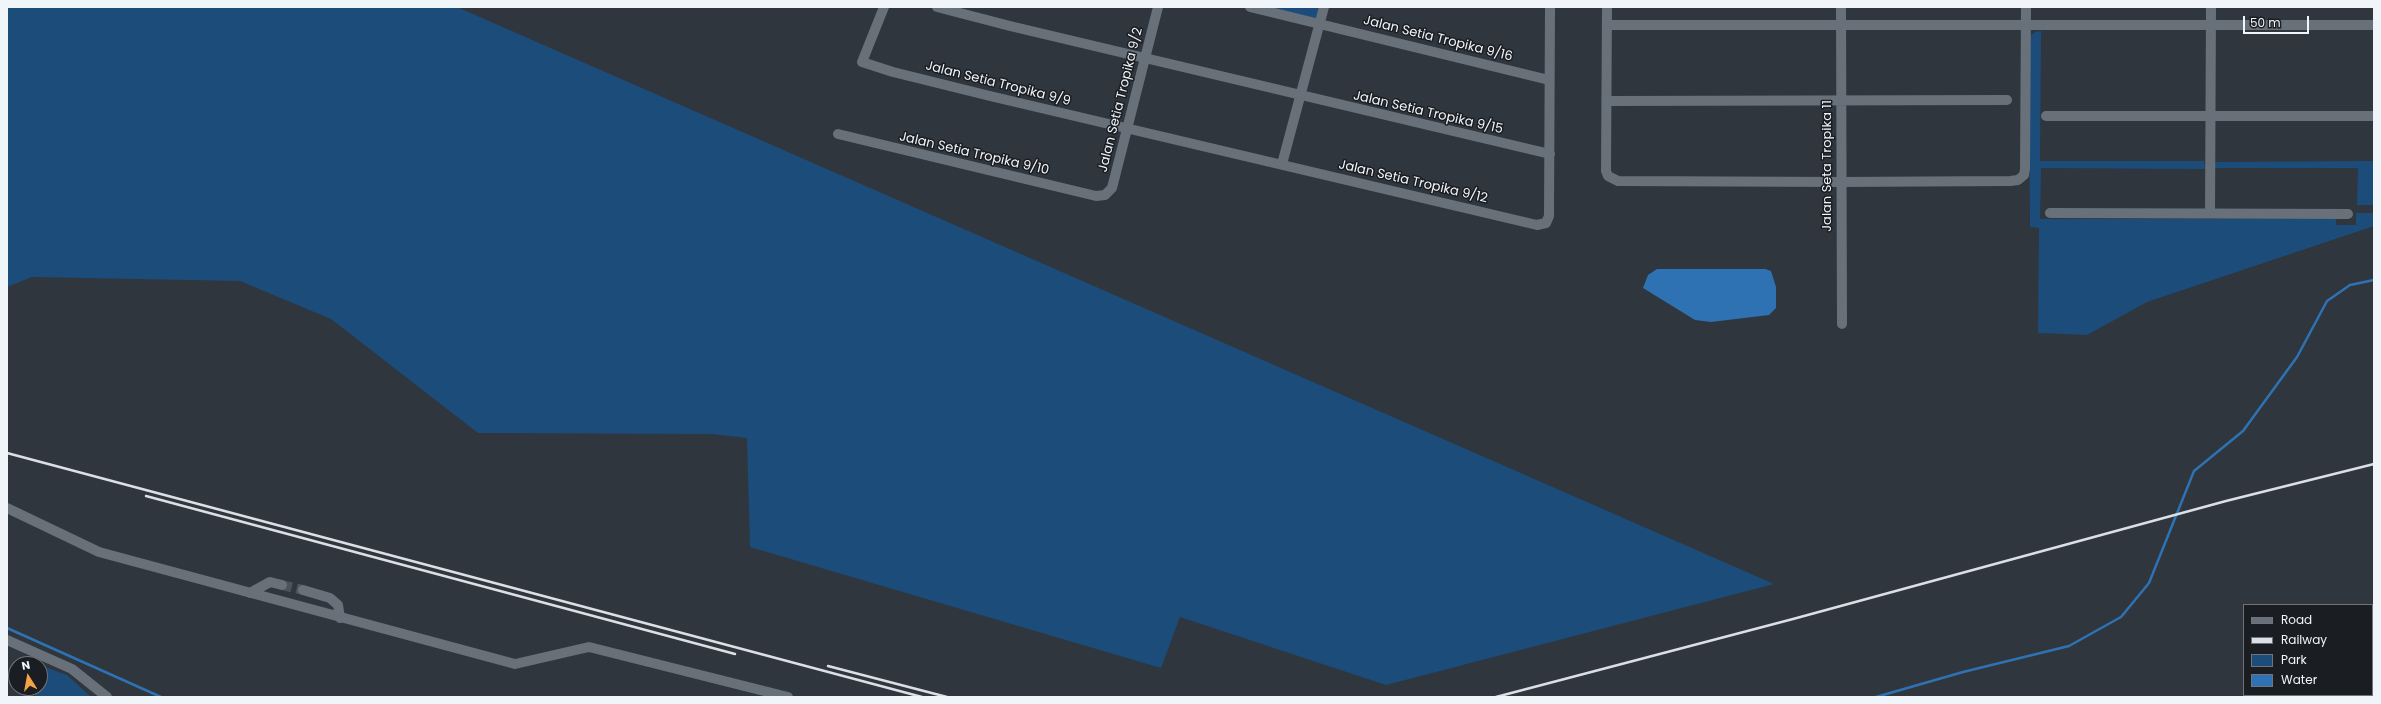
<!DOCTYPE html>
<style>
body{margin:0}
#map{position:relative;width:2381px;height:704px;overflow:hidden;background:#2f363e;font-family:Poppins,sans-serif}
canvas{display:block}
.frame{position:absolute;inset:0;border:8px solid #f0f5fa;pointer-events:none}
.legend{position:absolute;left:2243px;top:604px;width:130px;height:92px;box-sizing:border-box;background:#1a1d21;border:1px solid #707378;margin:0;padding:5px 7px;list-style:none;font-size:12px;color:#f0f5fa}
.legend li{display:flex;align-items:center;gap:8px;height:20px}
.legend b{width:20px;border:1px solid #707378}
.north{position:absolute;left:8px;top:656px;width:40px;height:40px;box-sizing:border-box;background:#1a1d21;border:1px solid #707378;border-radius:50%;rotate:349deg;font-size:11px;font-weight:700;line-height:16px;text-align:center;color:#f0f5fa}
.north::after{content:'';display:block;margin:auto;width:14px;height:18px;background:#f6a246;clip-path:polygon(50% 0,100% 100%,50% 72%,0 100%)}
.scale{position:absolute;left:2243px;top:16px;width:66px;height:18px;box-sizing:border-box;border:2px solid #f0f5fa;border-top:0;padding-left:5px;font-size:12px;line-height:14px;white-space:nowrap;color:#f0f5fa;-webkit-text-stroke:3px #1a1d21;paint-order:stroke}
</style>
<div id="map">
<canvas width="2381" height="704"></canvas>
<div class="frame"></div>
<ul class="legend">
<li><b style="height:5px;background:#687079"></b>Road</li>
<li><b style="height:5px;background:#dae0e5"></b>Railway</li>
<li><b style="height:11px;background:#1c4c7a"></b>Park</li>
<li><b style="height:11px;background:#2e72b3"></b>Water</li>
</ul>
<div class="north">N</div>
<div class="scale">50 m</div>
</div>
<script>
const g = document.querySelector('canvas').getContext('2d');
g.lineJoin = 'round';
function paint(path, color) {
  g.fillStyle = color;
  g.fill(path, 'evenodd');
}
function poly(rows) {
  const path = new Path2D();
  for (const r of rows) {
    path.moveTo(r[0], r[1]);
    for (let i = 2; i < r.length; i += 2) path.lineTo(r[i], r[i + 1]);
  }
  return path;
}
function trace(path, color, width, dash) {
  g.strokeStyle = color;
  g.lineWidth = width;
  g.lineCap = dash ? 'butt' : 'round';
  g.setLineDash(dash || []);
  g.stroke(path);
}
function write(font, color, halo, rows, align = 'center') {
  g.font = font + ' Poppins,sans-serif';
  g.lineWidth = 3;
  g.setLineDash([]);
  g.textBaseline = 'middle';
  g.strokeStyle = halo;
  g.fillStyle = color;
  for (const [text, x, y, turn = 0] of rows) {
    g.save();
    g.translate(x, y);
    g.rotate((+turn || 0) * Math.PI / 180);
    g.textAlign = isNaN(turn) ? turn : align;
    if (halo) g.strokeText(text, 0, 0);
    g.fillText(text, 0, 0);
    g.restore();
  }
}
const green = poly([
 [7,7,457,7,1774,584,1386,685,1180,617,1161,668,750,547,747,438,711,434,478,433,331,319,240,281,32,277,7,287],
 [1268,7,1319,7,1316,19],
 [2041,31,2040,161,2204,161,2205,169,2041,168,2040,219,2336,219,2336,225,2356,225,2356,213,2374,213,2374,226,2147,302,2087,335,2038,333,2039,228,2030,227,2029,37,2035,32],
 [2374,161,2374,205,2357,205,2358,168,2215,168,2215,162],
 [42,666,67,675,91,697,35,697,37,688,40,688]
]);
const water = poly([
 [1657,269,1765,269,1771,271,1776,287,1776,308,1769,315,1711,322,1695,320,1643,288,1648,275]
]);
const stream = poly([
 [7,628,161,697],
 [1876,697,1963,672,2069,646,2121,617,2149,583,2194,471,2243,431,2297,357,2327,301,2350,285,2374,280]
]);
const minorTunnel = poly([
 [282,585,303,590]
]);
const minor = poly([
 [884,7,862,62,893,72,990,96,1537,225,1546,223,1549,216,1550,7],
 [937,7,1010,26,1550,154],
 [1250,7,1549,80],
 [1607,7,1606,171,1608,176,1618,181,1840,182,2010,181,2018,180,2024,175,2025,169,2026,7],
 [1841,7,1842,324],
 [1607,25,2374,25],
 [1607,101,2007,100],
 [2046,116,2374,116],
 [838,134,1096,196,1105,195,1112,188,1158,7],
 [1282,164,1324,7],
 [2050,213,2348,214],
 [2210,213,2211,7],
 [7,508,99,552,515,664,589,647,788,697],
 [303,590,330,598,338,605,340,618],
 [250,593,270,582,282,585],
 [7,640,72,669,107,697],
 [2372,690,2374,689],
 [2365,695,2365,697],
 [2344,697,2352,695]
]);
const rail = poly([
 [7,453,922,697],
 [146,496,735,654],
 [828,666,947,697],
 [1496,697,1793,619,2226,501,2374,464]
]);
const streetNames = [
 ["Jalan Setia Tropika 9/16",1438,39,14],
 ["Jalan Setia Tropika 9/9",998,84,14],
 ["Jalan Setia Tropika 9/2",1121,100,-76],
 ["Jalan Setia Tropika 9/15",1428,113,13],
 ["Jalan Setia Tropika 9/10",974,154,13],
 ["Jalan Seta Tropika 11",1828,166,-90],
 ["Jalan Setia Tropika 9/12",1413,182,13]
];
paint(green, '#1c4c7a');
paint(water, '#2e72b3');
trace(stream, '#2e72b3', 2.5);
trace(minorTunnel, '#4c535a', 10, [10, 5]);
trace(minor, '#687079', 10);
trace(rail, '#dae0e5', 2.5);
write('13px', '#f0f5fa', '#1a1d21', streetNames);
</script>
